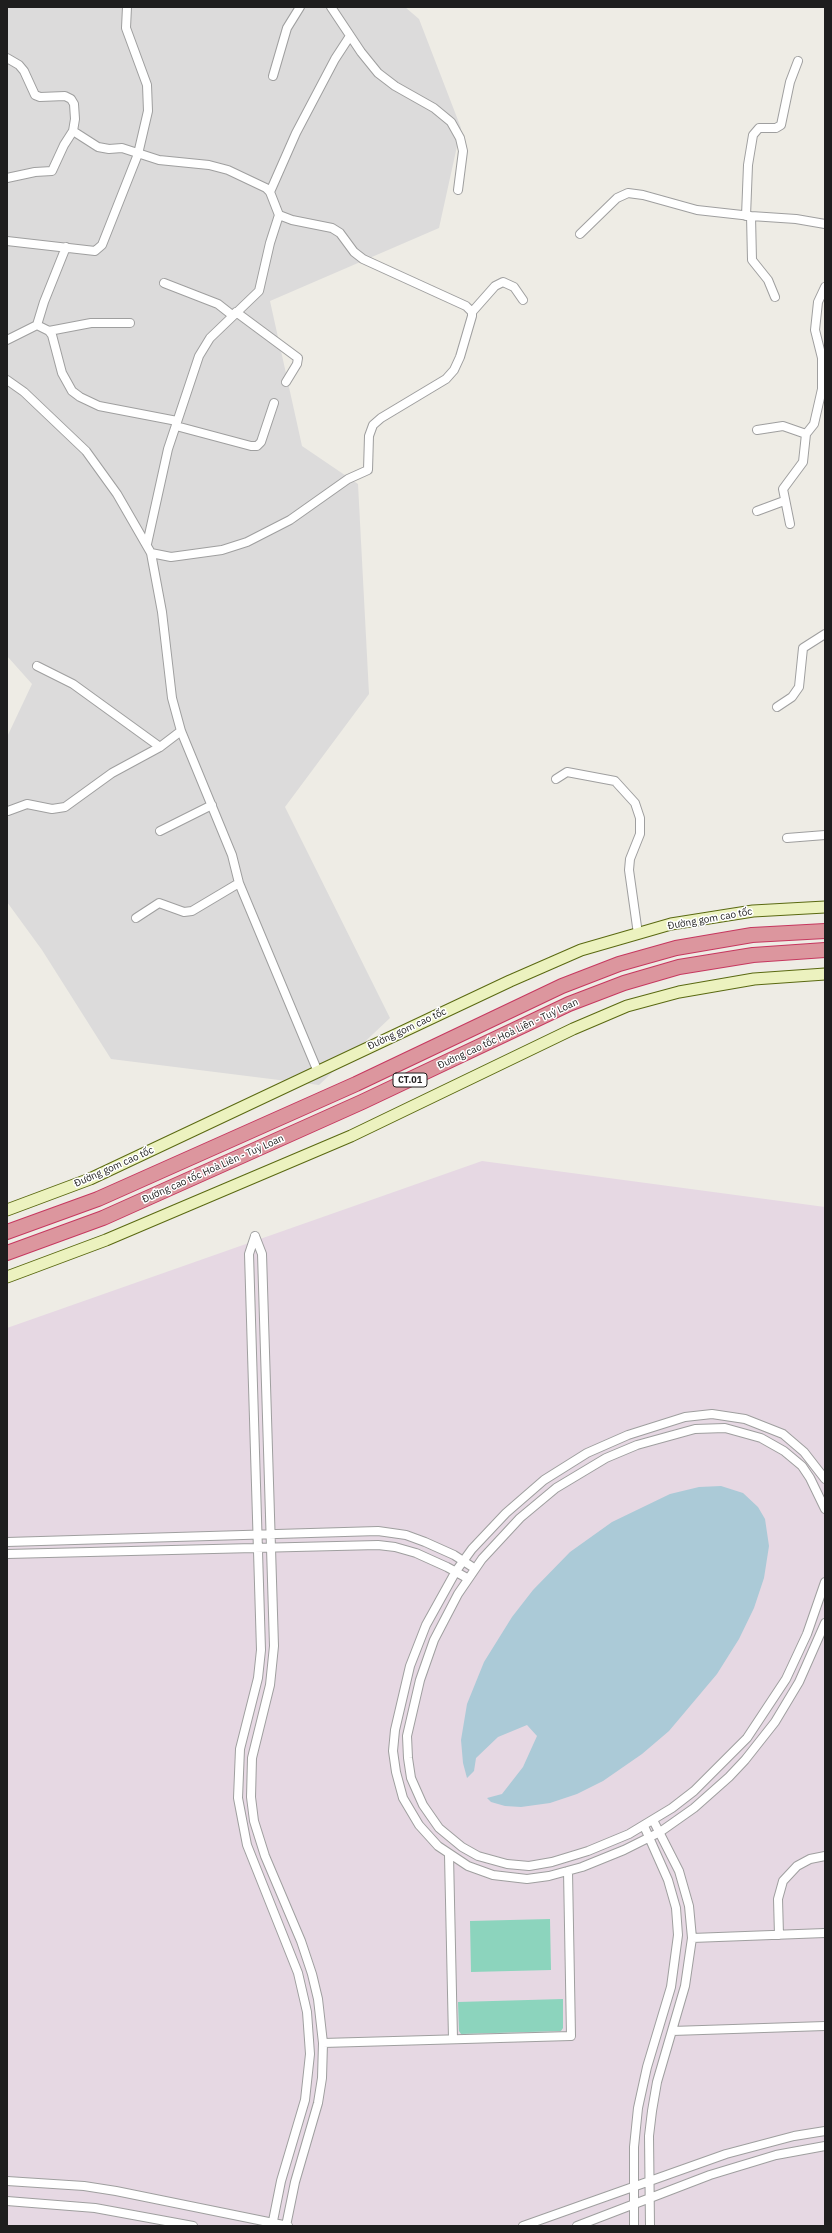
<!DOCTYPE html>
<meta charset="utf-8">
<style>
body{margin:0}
#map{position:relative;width:832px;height:2233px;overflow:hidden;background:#eeece5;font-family:"IBM Plex Sans",sans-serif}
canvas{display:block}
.frame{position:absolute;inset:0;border:8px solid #1e1e1e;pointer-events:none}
</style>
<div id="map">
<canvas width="832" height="2233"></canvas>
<div class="frame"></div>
</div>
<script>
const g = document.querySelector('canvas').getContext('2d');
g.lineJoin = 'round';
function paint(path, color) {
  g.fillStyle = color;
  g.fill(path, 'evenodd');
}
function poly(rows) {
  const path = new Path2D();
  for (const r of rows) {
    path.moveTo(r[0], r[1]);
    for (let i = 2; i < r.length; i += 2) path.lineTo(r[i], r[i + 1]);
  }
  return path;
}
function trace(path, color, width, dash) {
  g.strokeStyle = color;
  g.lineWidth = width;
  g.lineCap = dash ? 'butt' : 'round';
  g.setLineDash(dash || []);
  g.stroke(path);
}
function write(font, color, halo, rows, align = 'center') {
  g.font = font + ' "IBM Plex Sans",sans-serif';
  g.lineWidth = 3;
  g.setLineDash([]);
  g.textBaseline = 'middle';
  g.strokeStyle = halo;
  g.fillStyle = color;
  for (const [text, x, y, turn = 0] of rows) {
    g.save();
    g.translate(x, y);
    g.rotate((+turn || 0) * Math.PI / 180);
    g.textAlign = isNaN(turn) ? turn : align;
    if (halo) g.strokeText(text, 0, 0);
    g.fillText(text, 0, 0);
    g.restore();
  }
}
const residential = poly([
 [7,7,405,7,419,19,461,128,439,228,270,301,302,446,358,484,369,694,285,807,390,1018,319,1085,111,1059,42,950,7,902,7,737,32,684,7,656]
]);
const industrial = poly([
 [482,1161,825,1207,825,2226,7,2226,7,1328]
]);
const pitch = poly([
 [550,1919,551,1970,471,1972,470,1921],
 [563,1999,563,2028,561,2031,461,2034,459,2031,458,2002]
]);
const water = poly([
 [721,1486,743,1493,758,1507,765,1519,769,1546,764,1578,754,1608,739,1639,717,1674,669,1731,642,1754,603,1781,577,1794,550,1803,521,1807,505,1806,491,1802,487,1798,502,1794,523,1767,537,1736,527,1725,498,1737,476,1758,474,1771,467,1778,463,1763,461,1740,467,1704,484,1662,512,1617,533,1590,570,1552,612,1522,670,1494,699,1487]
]);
const minor = poly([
 [331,7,361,52,378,73,395,86,434,108,451,122,460,138,463,151,458,190],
 [7,58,19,65,24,71,35,95,40,97,65,96,71,99,74,104,75,119,73,131,64,145,52,171,35,172,7,178],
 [273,76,287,28,300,7],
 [73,131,98,147,109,149,122,148,159,160,209,165,228,170,266,188,270,192,279,215,270,243,259,291,210,338,199,356,168,449,147,544],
 [270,192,296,133,335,59,350,36],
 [746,216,748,165,753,135,759,128,776,128,781,125,790,82,798,61],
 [751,216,752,260,768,280,775,297],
 [580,234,617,198,628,193,643,195,697,210,751,216,796,219,825,224],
 [7,241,95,251,102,245,138,154,148,111,147,85,126,28,127,7],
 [164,283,218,304,232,315],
 [236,312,298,358,297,364,286,382],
 [472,312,495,286,503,282,514,287,523,300],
 [37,325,49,331,52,335,62,373,72,391,80,397,99,406,177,421],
 [49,331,91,323,130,323],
 [7,340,37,325,44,302,66,247],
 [7,380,24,392,86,451,117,494,151,553,162,612,172,698,181,731,232,855,239,883,318,1072],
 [176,426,251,446,257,446,261,442,274,403],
 [757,430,783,426,806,434],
 [757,511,784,501],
 [790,524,783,489,803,462,806,434,814,424,822,389,822,358,815,330,818,302,825,287],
 [151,553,171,557,222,550,247,542,290,520,348,479,368,470,369,436,373,425,381,418,446,379,454,370,460,357,472,316,472,312,466,306,363,259,354,252,340,233,332,228,292,220,279,215],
 [37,666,73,684,160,747],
 [777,707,792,697,799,687,803,648,825,634],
 [556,779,567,772,615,781,635,803,640,818,640,834,630,859,629,870,638,934],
 [8,811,27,804,52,809,65,807,112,773,160,747,181,731],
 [160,831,212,805],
 [787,838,825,835],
 [136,918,159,903,184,912,192,911,239,883],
 [255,1236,262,1254,274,1646,270,1685,252,1758,251,1797,254,1821,265,1856,301,1941,312,1974,318,1999,323,2043,322,2078,318,2103,295,2182,286,2226],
 [255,1236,249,1254,261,1650,258,1678,240,1749,238,1798,247,1845,298,1973,307,2012,310,2054,305,2100,281,2181,272,2226],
 [825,1479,804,1452,783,1434,745,1419,712,1414,685,1417,628,1435,587,1453,544,1480,506,1513,472,1549,456,1571,426,1625,410,1666,395,1730,393,1751,396,1772,403,1798,419,1825,438,1846,468,1866,493,1875,527,1879,549,1876,582,1867,624,1850,660,1832,694,1808,729,1777,745,1760,775,1722,799,1682,825,1623],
 [825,1509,810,1478,802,1466,784,1451,761,1438,725,1428,695,1429,637,1445,606,1458,556,1488,520,1518,482,1559,458,1594,434,1640,420,1680,407,1736,408,1758,411,1778,423,1805,439,1828,462,1847,478,1856,507,1864,529,1866,552,1862,588,1851,629,1834,672,1808,694,1791,747,1738,786,1679,807,1634,825,1582],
 [7,1542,378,1531,406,1535,425,1542,454,1555,474,1568],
 [7,1554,378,1545,395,1547,416,1553,447,1567,467,1578],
 [449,1855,453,2039],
 [779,1935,778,1899,783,1881,797,1866,810,1859,825,1856],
 [692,1938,825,1933],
 [672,2031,825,2026],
 [323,2043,571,2036,568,1871],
 [7,2181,84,2186,116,2191,288,2226],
 [7,2201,95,2208,193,2226],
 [523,2226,726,2154,794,2136,825,2131],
 [577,2226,710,2175,776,2155,825,2146],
 [634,2226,634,2147,638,2108,647,2067,671,1987,678,1935,676,1908,668,1880,644,1826],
 [650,2226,649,2136,652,2111,657,2082,685,1986,692,1938,689,1906,679,1871,653,1820]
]);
const secondary = poly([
 [7,1210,90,1179,510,981,581,950,671,924,753,911,825,907],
 [7,1277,106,1240,351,1136,573,1029,627,1006,679,992,754,979,825,974]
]);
const motorway = poly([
 [7,1232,98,1199,356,1084,562,986,619,964,676,948,752,935,825,931],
 [7,1253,103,1218,362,1102,569,1004,624,983,679,967,753,955,825,950]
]);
const shields = [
 [410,1080,34]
];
const shieldNames = [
 ["CT.01",410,1080]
];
const streetNames = [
 ["Đường gom cao tốc",710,919,-10],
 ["Đường gom cao tốc",407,1029,-25],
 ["Đường cao tốc Hoà Liên - Tuý Loan",508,1034,-25],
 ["Đường gom cao tốc",114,1167,-24],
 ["Đường cao tốc Hoà Liên - Tuý Loan",213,1169,-24]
];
paint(residential, '#dcdbdb');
paint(industrial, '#e6d8e3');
paint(pitch, '#8cd4bd');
paint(water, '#abcad7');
trace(minor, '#9f9f9f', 10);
trace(secondary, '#5a6911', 13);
trace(motorway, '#c6385f', 16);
trace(minor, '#fff', 8);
trace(secondary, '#ecf2bf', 11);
trace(motorway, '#dc969e', 14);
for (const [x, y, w] of shields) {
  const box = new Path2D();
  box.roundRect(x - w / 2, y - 7, w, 14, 3);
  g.fillStyle = '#fff';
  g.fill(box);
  trace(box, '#1e1e1e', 1);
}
write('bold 9px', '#1e1e1e', null, shieldNames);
write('10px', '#1e1e1e', '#fff', streetNames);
</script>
